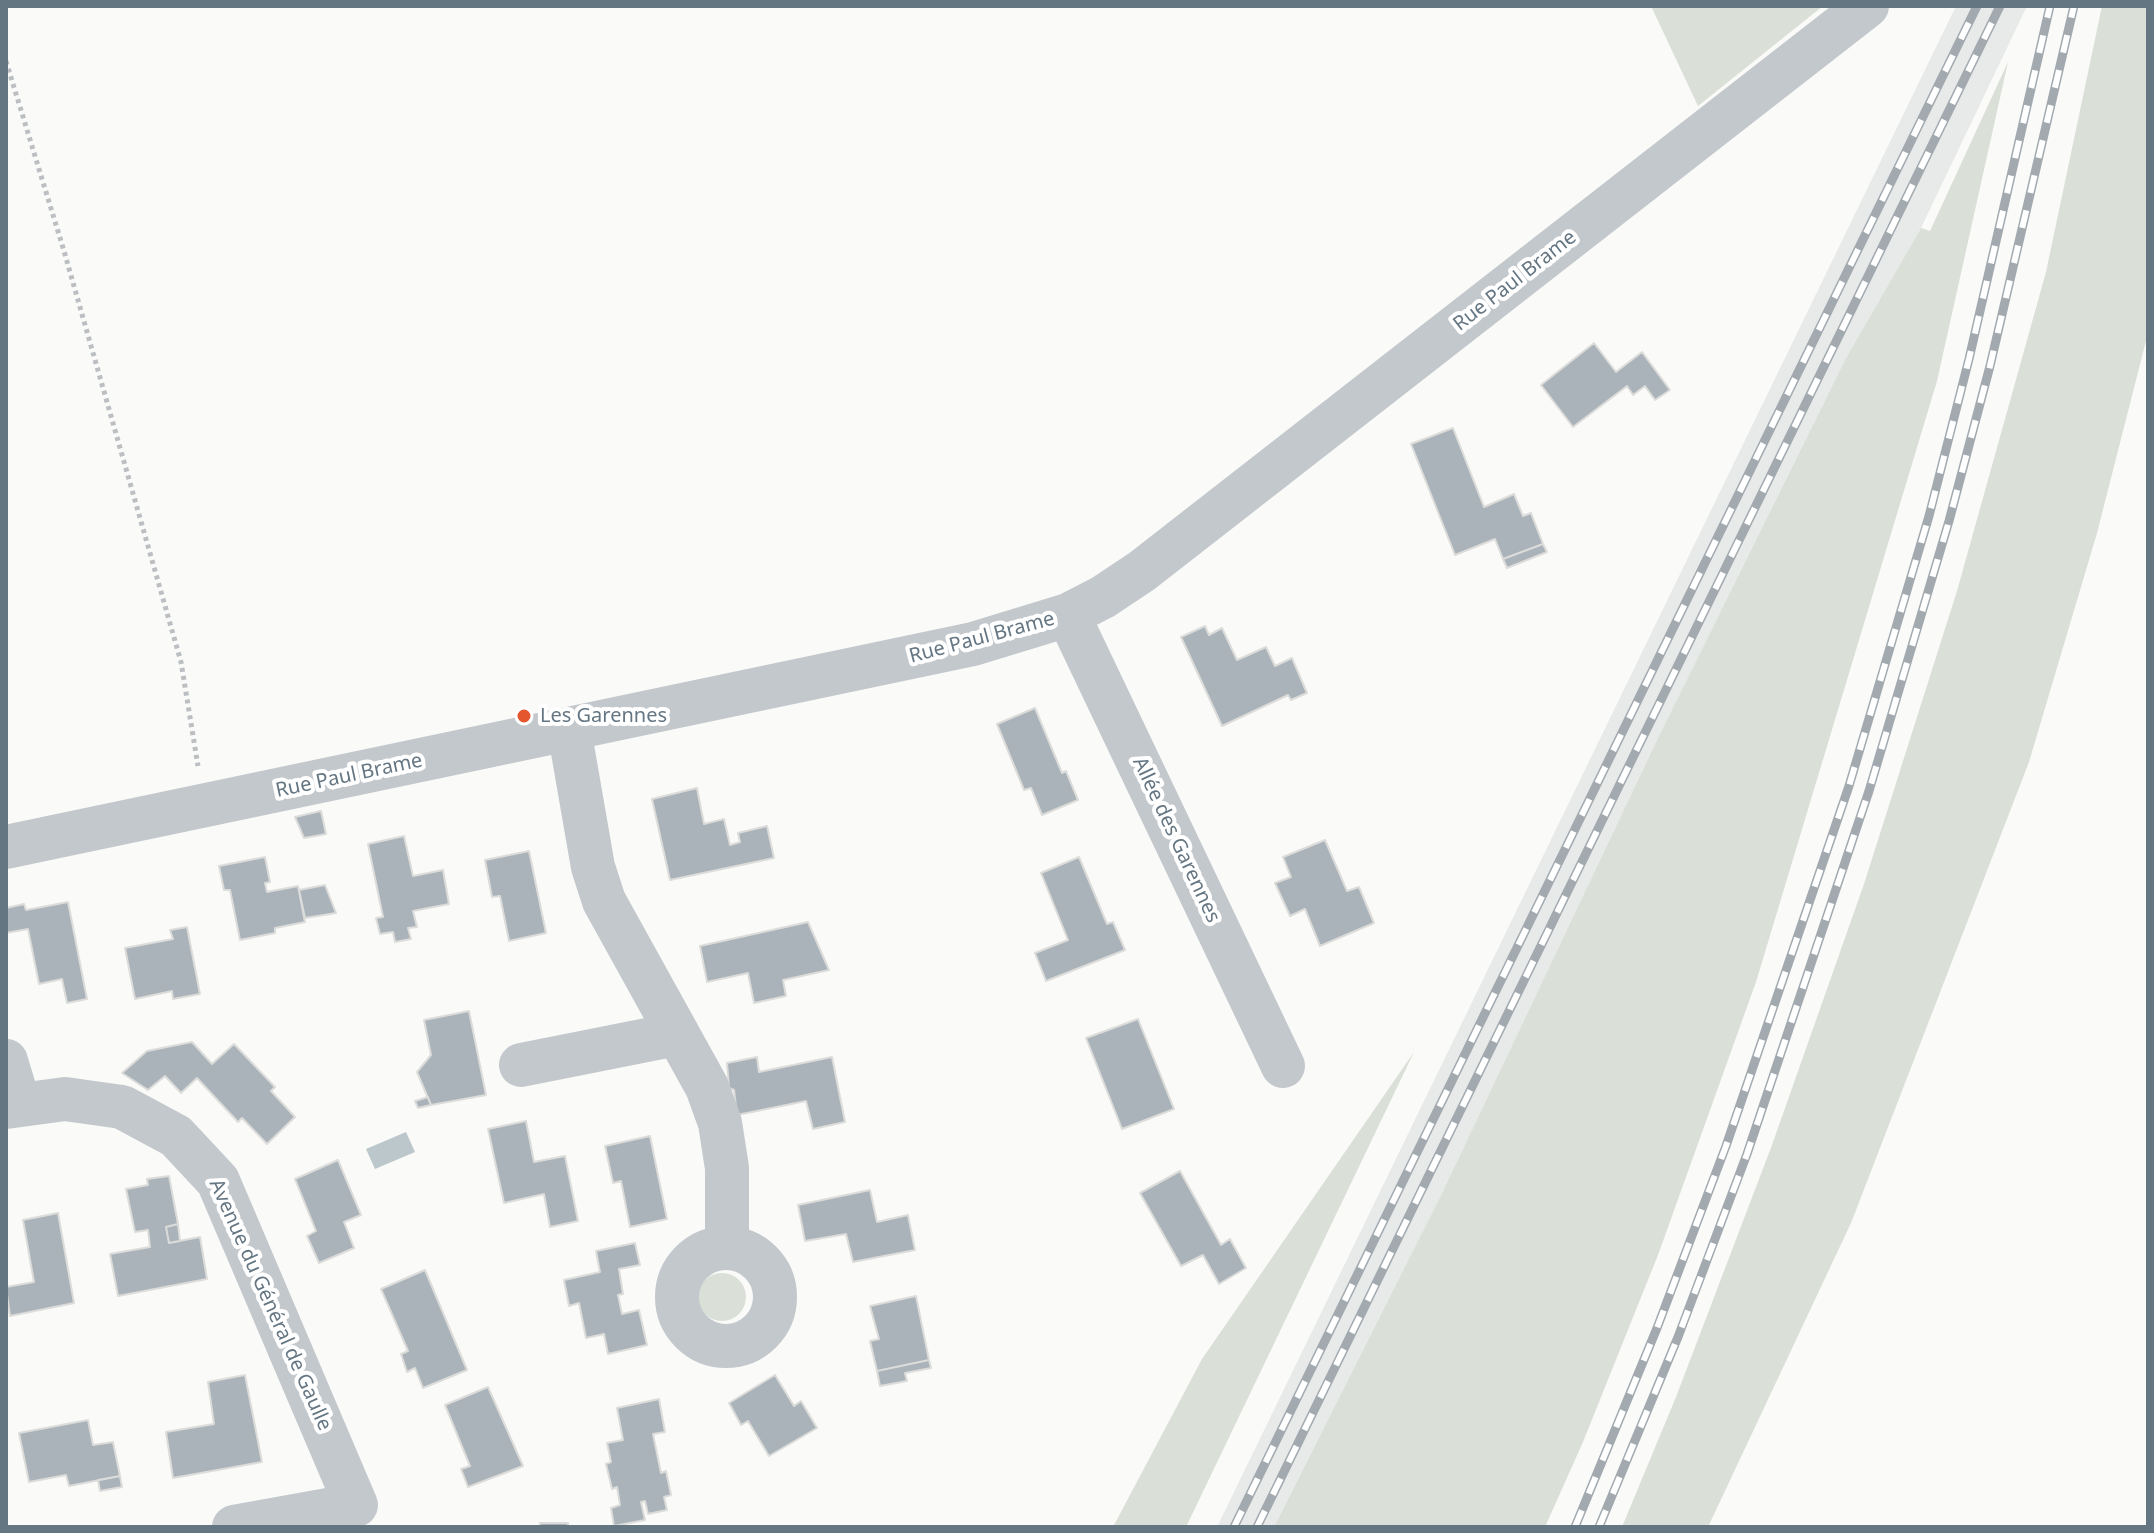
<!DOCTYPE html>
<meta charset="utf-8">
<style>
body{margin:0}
#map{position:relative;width:2154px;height:1533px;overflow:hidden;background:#fafaf8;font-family:"Noto Sans",sans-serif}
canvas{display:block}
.frame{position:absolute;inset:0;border:8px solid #657683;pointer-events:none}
</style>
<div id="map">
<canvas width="2154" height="1533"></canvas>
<div class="frame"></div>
</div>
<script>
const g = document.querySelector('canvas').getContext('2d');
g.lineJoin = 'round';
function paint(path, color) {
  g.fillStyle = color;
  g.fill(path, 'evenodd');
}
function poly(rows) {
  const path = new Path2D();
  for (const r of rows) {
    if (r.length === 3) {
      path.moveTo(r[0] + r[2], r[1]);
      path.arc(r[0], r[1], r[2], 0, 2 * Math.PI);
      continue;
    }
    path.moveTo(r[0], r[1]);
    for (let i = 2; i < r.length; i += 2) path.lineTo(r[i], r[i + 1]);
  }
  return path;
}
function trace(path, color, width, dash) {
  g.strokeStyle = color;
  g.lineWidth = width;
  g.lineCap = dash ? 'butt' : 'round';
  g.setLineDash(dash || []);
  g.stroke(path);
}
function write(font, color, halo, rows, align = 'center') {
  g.font = font + ' "Noto Sans",sans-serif';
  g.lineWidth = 8;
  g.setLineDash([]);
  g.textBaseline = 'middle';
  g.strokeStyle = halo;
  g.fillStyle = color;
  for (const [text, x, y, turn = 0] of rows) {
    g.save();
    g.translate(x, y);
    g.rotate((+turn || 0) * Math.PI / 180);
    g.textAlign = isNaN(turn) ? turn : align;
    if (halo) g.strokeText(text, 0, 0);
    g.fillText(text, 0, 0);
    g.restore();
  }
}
const built = poly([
 [1956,6,2027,6,1921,228,1846,358,1656,742,1442,1193,1274,1527,1217,1527]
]);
const green = poly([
 [1651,6,1823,6,1698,106],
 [2102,6,2148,6,2148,333,2097,533,2029,762,1851,1223,1708,1527,1622,1527,1676,1397,1772,1145,1864,884,1957,591,2046,272],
 [2008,62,1937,381,1756,982,1658,1255,1583,1442,1545,1527,1274,1527,1442,1193,1656,742,1846,358,1921,228,1930,231],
 [1414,1052,1186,1527,1113,1527,1202,1359],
 [722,1297,24]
]);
const water = poly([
 [406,1132,415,1152,375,1169,366,1149]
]);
const building = poly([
 [1594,343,1616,372,1642,352,1670,390,1655,400,1645,386,1633,395,1627,386,1573,427,1541,385,1594,343],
 [1453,428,1484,507,1514,494,1523,516,1531,513,1543,544,1503,559,1495,539,1455,555,1411,444,1453,428],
 [1543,544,1547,552,1507,568,1503,559,1543,544],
 [1205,626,1209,635,1222,628,1237,660,1266,647,1275,666,1292,658,1307,693,1291,700,1288,695,1222,726,1181,637,1205,626],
 [1035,708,1062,773,1066,771,1078,800,1042,815,1031,788,1024,790,997,724,1035,708],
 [697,788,704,824,724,819,730,845,740,842,738,833,767,826,774,858,670,880,652,799,697,788],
 [321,811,326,834,304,838,295,817,321,811],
 [404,836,413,876,443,870,449,904,413,911,417,927,408,928,411,939,395,942,393,932,380,934,376,918,383,917,368,844,404,836],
 [1325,840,1347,891,1359,887,1374,923,1320,946,1305,909,1290,916,1275,883,1291,877,1283,857,1325,840],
 [529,851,546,933,509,941,500,896,492,897,485,860,529,851],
 [265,857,270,882,265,883,267,892,298,886,305,922,275,928,275,933,240,940,230,890,224,890,219,866,265,857],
 [1079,857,1107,924,1113,922,1125,950,1046,981,1035,953,1068,940,1041,873,1079,857],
 [325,885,336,913,305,918,299,890,325,885],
 [68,902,87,999,67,1003,62,979,39,984,28,929,6,933,6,908,24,904,26,910,68,902],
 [808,922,829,970,783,980,786,996,754,1003,748,973,707,982,700,946,808,922],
 [187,927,200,994,173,999,172,991,135,999,125,948,173,939,170,930,187,927],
 [469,1011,486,1095,431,1105,417,1072,431,1055,424,1020,469,1011],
 [1138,1019,1174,1109,1122,1129,1086,1038,1138,1019],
 [192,1042,212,1064,234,1044,275,1087,271,1091,295,1117,267,1144,242,1118,238,1122,197,1078,181,1093,165,1076,148,1090,122,1073,147,1051,192,1042],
 [757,1057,759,1072,832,1057,845,1122,813,1129,806,1101,737,1115,734,1090,729,1088,727,1063,757,1057],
 [428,1097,431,1105,418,1108,415,1101,428,1097],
 [526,1121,534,1162,565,1156,578,1221,550,1227,544,1194,504,1203,488,1129,526,1121],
 [650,1136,667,1219,630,1227,621,1181,613,1183,605,1146,650,1136],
 [338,1160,361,1215,344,1222,354,1248,319,1263,307,1236,316,1231,295,1179,338,1160],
 [1180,1171,1221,1245,1230,1239,1246,1268,1219,1284,1203,1255,1181,1266,1140,1193,1180,1171],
 [169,1176,178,1224,166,1227,169,1243,200,1237,207,1279,118,1296,110,1254,150,1247,148,1230,135,1232,126,1189,148,1185,147,1179,169,1176],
 [870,1190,877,1222,908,1215,915,1250,853,1262,846,1234,805,1241,798,1205,870,1190],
 [58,1213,74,1303,10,1316,6,1287,34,1282,23,1220,58,1213],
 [178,1224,180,1241,169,1243,166,1227,178,1224],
 [635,1243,640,1265,619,1269,623,1294,618,1295,622,1314,639,1310,647,1345,608,1354,604,1334,586,1338,579,1303,569,1306,564,1280,600,1272,596,1251,635,1243],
 [425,1270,467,1370,423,1388,415,1368,407,1372,401,1354,408,1351,381,1289,425,1270],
 [916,1296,929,1360,877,1371,870,1341,879,1339,870,1306,916,1296],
 [929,1360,931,1368,905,1373,907,1381,880,1386,877,1371,929,1360],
 [245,1375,262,1462,173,1478,166,1432,214,1424,208,1382,245,1375],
 [775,1375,794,1406,801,1401,817,1428,769,1456,748,1421,741,1425,729,1403,775,1375],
 [488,1387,523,1466,468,1487,461,1469,470,1466,445,1405,488,1387],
 [659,1399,665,1432,653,1434,661,1473,666,1471,671,1495,664,1497,667,1510,648,1514,645,1501,641,1502,645,1520,614,1526,611,1508,620,1505,617,1487,612,1489,606,1464,611,1462,607,1443,623,1440,617,1408,659,1399],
 [88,1420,93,1445,113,1442,120,1476,69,1486,66,1475,29,1482,19,1433,88,1420],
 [120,1476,122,1487,100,1491,98,1480,120,1476],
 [540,1523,568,1523,568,1527,540,1527,540,1523]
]);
const path = poly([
 [6,61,64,251,181,662,198,766]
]);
const minor = poly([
 [1068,615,1283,1066],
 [569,729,593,867,604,901,707,1087,720,1123,727,1168,727,1247],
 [6,847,973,644,1068,615,1103,597,1142,571,1867,6],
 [6,1061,19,1104],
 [521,1065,677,1034],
 [6,1107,65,1099,122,1107,176,1136,218,1181,356,1505,234,1527],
 [726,1297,49]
]);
const rail = poly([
 [1234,1527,1977,6],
 [1257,1527,2000,6],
 [1575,1527,1657,1328,1726,1146,1849,786,1929,516,1969,359,2050,6],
 [1599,1527,1678,1337,1747,1154,1869,791,1949,521,1990,366,2074,6]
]);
const markers = [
 [524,716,8,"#e4572e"]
];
const streetNames = [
 ["Rue Paul Brame",1515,281,-38],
 ["Rue Paul Brame",982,638,-15],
 ["Rue Paul Brame",349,776,-12],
 ["Allée des Garennes",1176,840,65],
 ["Avenue du Général de Gaulle",270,1305,66]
];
const poiNames = [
 ["Les Garennes",540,716]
];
paint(built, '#e8e9e9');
paint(green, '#dadfd7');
paint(water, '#bbc7cb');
paint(building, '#aab3b9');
trace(building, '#dcdcda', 2);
trace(path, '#bbbfc2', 5, [4, 4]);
trace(minor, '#c3c8cc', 44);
trace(rail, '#a2aab0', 9);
trace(rail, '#fff', 6, [18]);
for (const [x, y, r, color] of markers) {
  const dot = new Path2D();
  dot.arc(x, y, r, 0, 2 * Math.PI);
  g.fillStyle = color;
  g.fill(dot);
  trace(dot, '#fff', 3);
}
write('20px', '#657683', '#fff', streetNames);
write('20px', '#657683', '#fff', poiNames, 'left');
</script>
